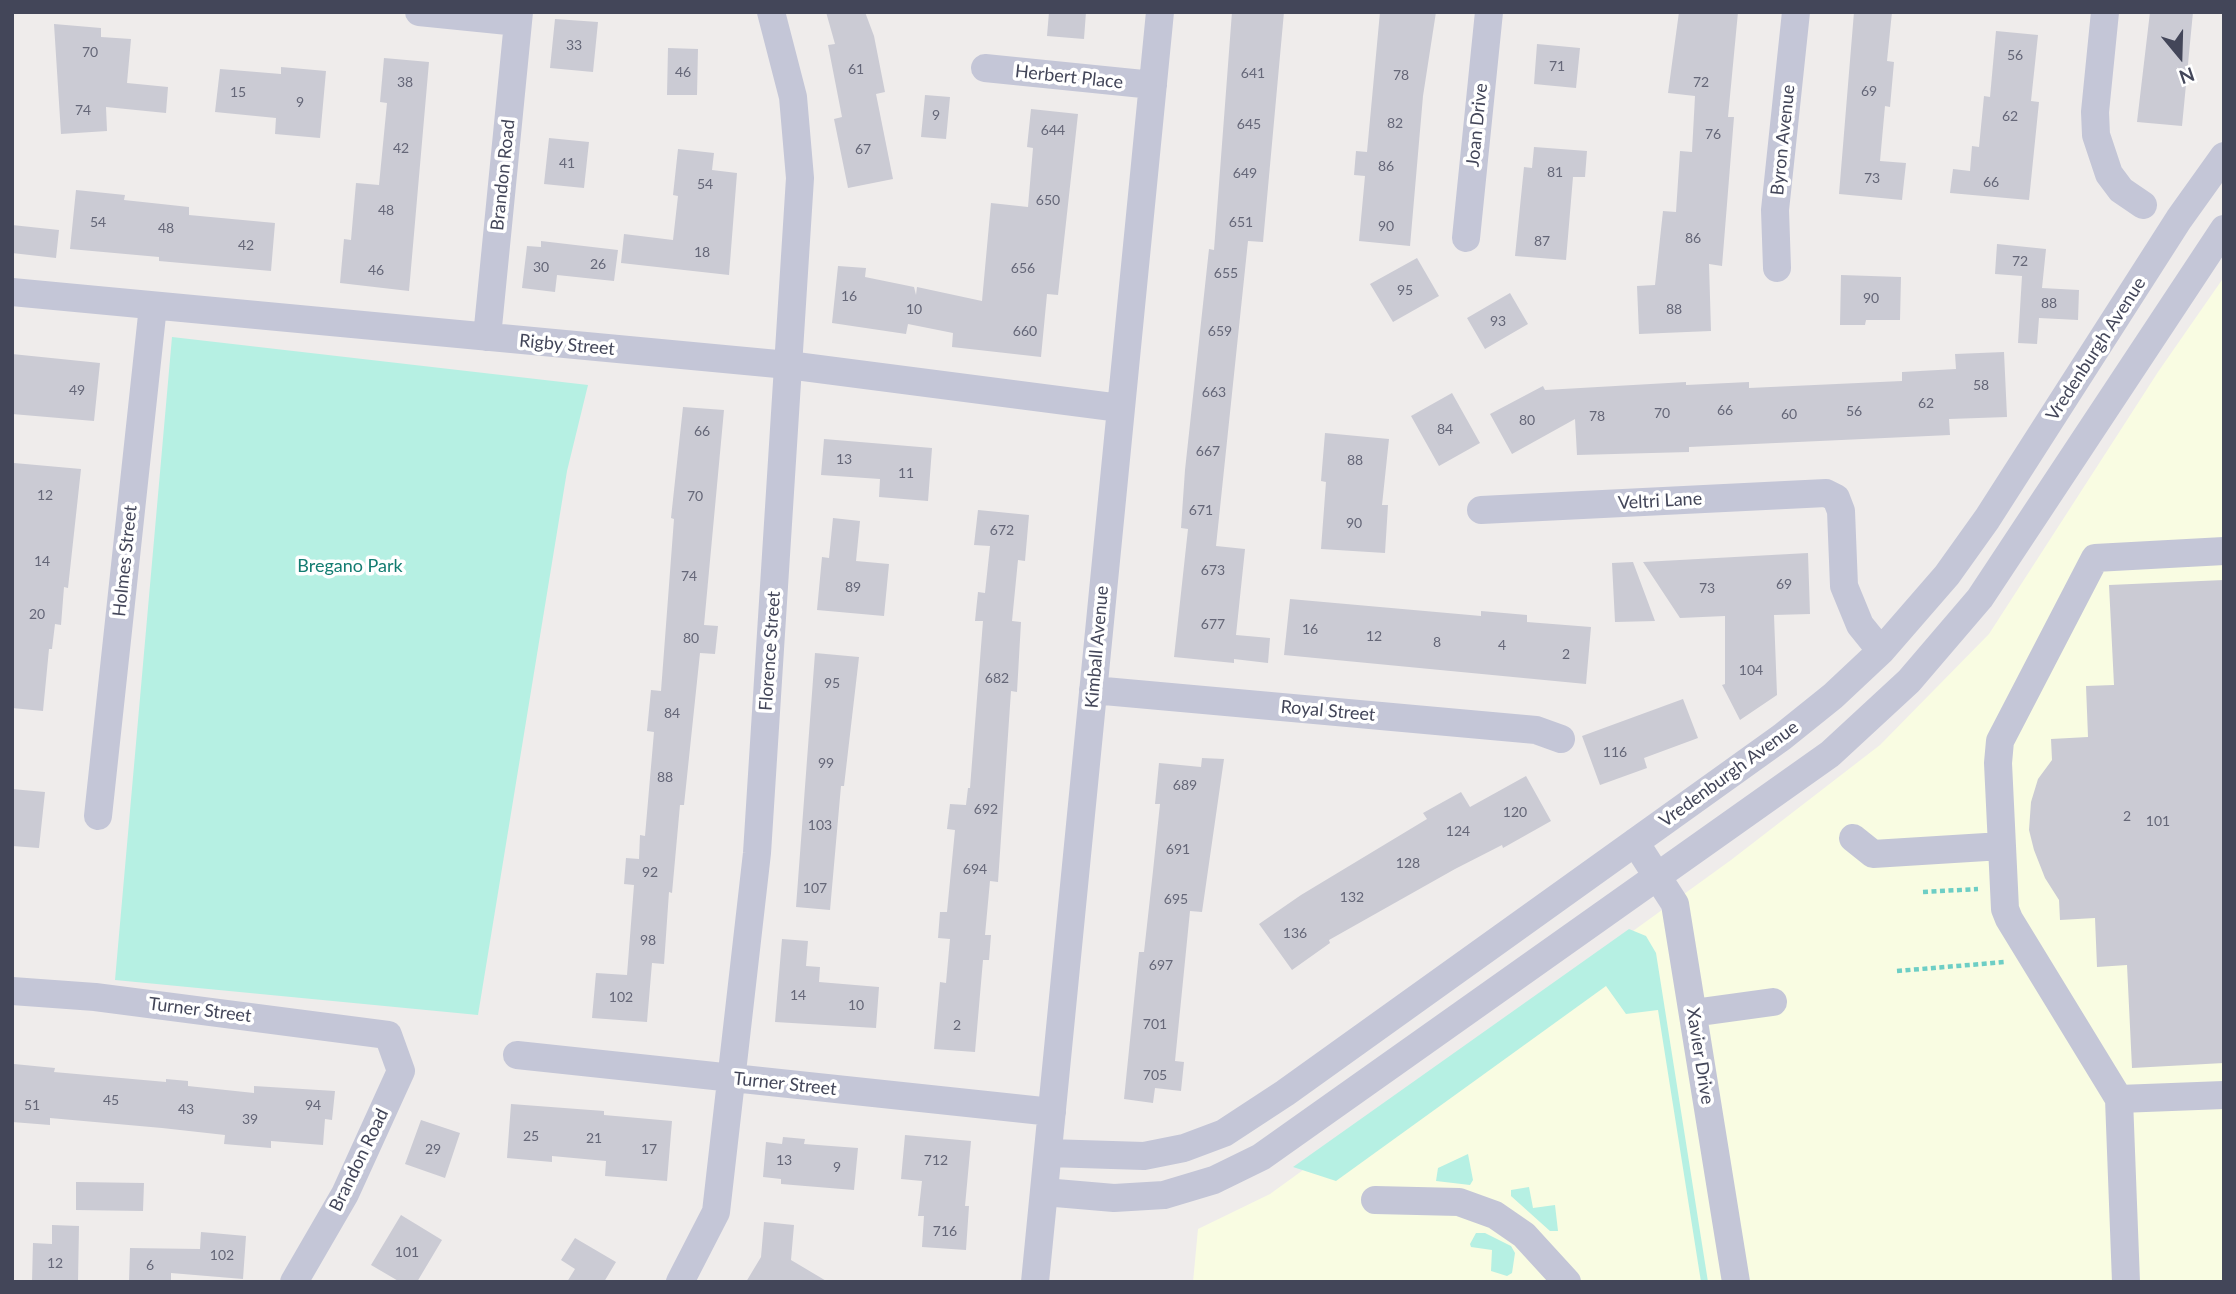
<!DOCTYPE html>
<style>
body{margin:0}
#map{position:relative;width:2236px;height:1294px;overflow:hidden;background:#efeceb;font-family:Lato,sans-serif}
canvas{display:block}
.frame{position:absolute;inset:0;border:14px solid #434659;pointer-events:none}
.north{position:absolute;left:2145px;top:21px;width:70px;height:70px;-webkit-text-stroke:5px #fff;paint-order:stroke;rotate:161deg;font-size:19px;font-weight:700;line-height:28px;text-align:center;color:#434659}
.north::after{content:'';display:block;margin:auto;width:24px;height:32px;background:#434659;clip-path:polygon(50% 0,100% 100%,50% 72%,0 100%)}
</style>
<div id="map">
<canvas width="2236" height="1294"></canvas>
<div class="frame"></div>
<div class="north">N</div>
</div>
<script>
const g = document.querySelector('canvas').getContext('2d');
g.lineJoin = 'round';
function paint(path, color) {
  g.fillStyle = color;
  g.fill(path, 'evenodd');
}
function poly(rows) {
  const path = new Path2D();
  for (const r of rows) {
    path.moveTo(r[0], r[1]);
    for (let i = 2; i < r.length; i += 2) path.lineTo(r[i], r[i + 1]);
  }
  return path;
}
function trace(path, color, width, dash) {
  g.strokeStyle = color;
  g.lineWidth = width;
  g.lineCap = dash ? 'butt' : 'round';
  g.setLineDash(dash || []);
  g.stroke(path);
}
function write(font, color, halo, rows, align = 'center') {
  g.font = font + ' Lato,sans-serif';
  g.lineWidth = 7;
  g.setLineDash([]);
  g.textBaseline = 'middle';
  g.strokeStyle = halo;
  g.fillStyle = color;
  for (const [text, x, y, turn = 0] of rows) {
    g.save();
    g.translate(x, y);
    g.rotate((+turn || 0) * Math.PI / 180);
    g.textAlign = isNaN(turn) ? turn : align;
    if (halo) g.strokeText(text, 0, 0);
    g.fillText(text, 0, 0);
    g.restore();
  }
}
const commercial = poly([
 [2224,277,2224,1282,1193,1282,1198,1229,1270,1194,1731,860,1880,745,1989,634,2158,372]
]);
const green = poly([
 [172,337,588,385,567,471,478,1015,115,980],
 [1629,929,1646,936,1656,953,1708,1282,1701,1282,1658,1010,1626,1014,1606,986,1336,1181,1293,1167],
 [1468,1154,1473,1180,1470,1185,1436,1181,1438,1168],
 [1529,1187,1533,1208,1555,1205,1558,1231,1550,1231,1511,1196,1511,1190],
 [1476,1233,1485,1233,1511,1246,1515,1253,1512,1273,1507,1276,1491,1271,1492,1250,1471,1247,1470,1244]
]);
const building = poly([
 [826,12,865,12,874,36,885,92,876,94,893,179,848,188,834,119,842,117,828,45,835,44],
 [1049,12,1086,12,1084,39,1047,36],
 [1232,12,1284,12,1263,242,1248,241,1216,546,1245,549,1236,635,1270,638,1268,663,1234,659,1234,663,1174,657,1188,529,1181,528,1185,470,1209,249,1214,250],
 [1380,12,1436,12,1423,96,1410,246,1359,241,1365,176,1354,175,1356,151,1367,152],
 [1679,12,1738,12,1728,117,1734,117,1722,266,1709,264,1711,331,1639,334,1637,286,1655,285,1663,211,1676,212,1680,151,1692,152,1695,96,1668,93],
 [1854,12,1892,12,1887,61,1894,62,1890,107,1885,106,1880,161,1906,163,1902,200,1839,194],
 [2150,12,2193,12,2182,126,2137,122],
 [555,19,598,22,593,72,550,68],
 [54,24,101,28,101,37,131,39,127,83,168,87,166,113,106,107,107,131,61,134],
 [1996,31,2038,35,2031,101,2039,102,2029,200,1950,193,1953,169,1970,171,1972,146,1979,147,1984,96,1990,97],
 [1537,44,1580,48,1576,88,1534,84],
 [668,48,698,49,697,95,667,95],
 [384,58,429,62,409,291,340,283,344,239,351,240,356,183,379,185,387,103,380,102],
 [281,67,326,71,320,138,275,134,276,118,215,112,220,69,281,74],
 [925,95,950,97,946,139,921,137],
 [1031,109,1078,114,1058,295,1047,294,1041,357,952,347,953,333,908,324,906,334,832,323,838,266,866,268,865,277,914,287,916,295,917,287,982,301,991,203,1028,207,1033,148,1027,147],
 [549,138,589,142,584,188,544,184],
 [1534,147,1587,151,1585,177,1573,177,1566,260,1515,256,1524,167,1532,168],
 [678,149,714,153,712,170,737,173,729,275,621,263,624,234,673,240,678,196,673,195],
 [76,190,125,195,124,200,189,207,189,215,275,223,271,271,159,261,159,257,70,249],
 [12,225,59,230,56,258,12,253],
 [541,241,618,250,614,281,557,275,555,292,522,288,527,246,541,247],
 [1997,244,2046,249,2042,288,2079,290,2078,320,2039,318,2037,344,2018,343,2022,276,1995,274],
 [1417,258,1439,296,1393,322,1370,284],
 [1841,275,1901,277,1900,320,1866,320,1865,325,1840,325],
 [1510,293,1528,324,1485,349,1467,318],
 [2004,352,2007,417,1949,419,1950,435,1689,447,1689,452,1577,455,1575,419,1512,454,1490,414,1543,386,1545,390,1686,382,1686,385,1749,382,1749,388,1902,381,1902,372,1956,369,1955,354],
 [12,354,100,363,94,421,12,414],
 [1452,393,1480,443,1439,466,1411,416],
 [683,407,724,410,704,625,718,626,715,654,700,653,684,805,680,805,672,893,669,892,664,964,652,963,647,1022,592,1018,596,973,627,975,634,885,624,884,626,858,639,859,640,835,645,836,654,732,647,731,651,690,661,691,674,519,671,518],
 [1325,433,1389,439,1382,505,1388,505,1385,553,1321,549,1326,482,1321,481],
 [824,439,932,448,928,501,879,497,880,479,821,475],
 [14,463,81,469,68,588,64,587,61,625,55,624,52,649,49,649,43,711,12,708],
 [978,510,1029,515,1025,561,1018,560,1012,621,1021,622,1017,692,1011,691,998,882,990,881,985,935,991,935,989,960,983,960,975,1052,934,1049,940,982,946,983,950,939,938,938,940,912,947,912,955,830,947,829,950,804,966,805,968,788,970,788,983,621,975,621,978,592,985,593,990,546,974,545],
 [833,518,860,521,856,561,889,564,884,616,817,610,822,557,829,558],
 [1808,553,1810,614,1774,615,1777,695,1740,720,1722,685,1725,684,1725,616,1680,618,1643,562],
 [1633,562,1655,621,1615,622,1612,563],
 [2224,580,2224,1063,2132,1068,2127,965,2097,967,2095,918,2060,920,2059,900,2045,878,2034,850,2029,830,2031,802,2038,779,2052,760,2051,739,2088,737,2086,686,2114,685,2109,585],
 [1290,599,1481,616,1481,611,1527,615,1527,622,1591,627,1586,684,1284,655],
 [815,653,859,657,844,786,841,786,830,910,796,907],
 [1683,699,1698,738,1644,758,1647,768,1600,785,1582,736],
 [1202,758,1224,759,1202,912,1190,911,1175,1061,1184,1062,1181,1091,1155,1088,1153,1103,1124,1099,1139,952,1144,952,1153,871,1160,804,1155,804,1159,763,1201,767],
 [1526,776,1551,821,1503,848,1502,845,1455,869,1329,940,1330,943,1292,970,1259,924,1301,895,1427,819,1423,813,1461,792,1470,807],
 [12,789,45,792,39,848,12,846],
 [782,939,808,941,806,966,820,967,819,982,879,987,876,1028,775,1022],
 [14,1064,55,1068,54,1072,166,1082,166,1079,188,1081,188,1086,254,1093,254,1086,335,1091,332,1120,325,1119,323,1145,271,1141,271,1148,224,1144,225,1135,162,1128,50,1118,50,1125,12,1122],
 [511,1104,604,1111,604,1115,672,1121,667,1181,605,1176,606,1161,552,1156,552,1162,507,1158],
 [421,1120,460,1133,445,1178,405,1164],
 [905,1135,971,1141,965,1206,969,1206,966,1250,922,1247,924,1216,918,1216,922,1181,901,1179],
 [783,1137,805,1139,804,1144,858,1148,854,1190,781,1184,781,1179,763,1177,766,1142,782,1144],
 [76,1182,144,1183,143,1211,76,1210],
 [401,1215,442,1240,417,1282,400,1282,371,1265],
 [764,1222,794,1225,791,1260,828,1282,746,1282,761,1257],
 [52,1225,79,1226,78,1282,32,1282,33,1243,52,1244],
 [201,1232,246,1236,243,1279,171,1273,171,1282,129,1282,130,1248,200,1249],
 [575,1238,616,1262,604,1282,567,1282,575,1269,561,1260]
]);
const path = poly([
 [1923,892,1978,889],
 [1897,971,2005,962]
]);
const minor = poly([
 [419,12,518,22],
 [2105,12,2095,112,2096,135,2109,174,2121,190,2143,205],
 [985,68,1153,85],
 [1466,238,1489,12],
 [1777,268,1775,210,1796,12],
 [12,292,788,365,1120,408],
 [487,337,519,12],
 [1481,510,1826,493,1836,498,1841,511,1844,586,1860,625,1881,651],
 [2224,551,2095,558,2000,741,1998,763,2005,909,2009,919,2119,1099,2224,1095],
 [1093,690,1536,730,1561,739],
 [98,816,153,306],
 [1853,838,1873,854,2002,846],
 [1635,842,1675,904,1736,1282],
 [12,991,95,997,388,1035,401,1071,345,1194,294,1282],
 [1693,1013,1773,1002],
 [517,1055,1052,1112],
 [2119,1099,2126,1282],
 [1048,1153,1144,1156,1184,1148,1224,1133,1285,1093,1782,737,1833,696,1881,651,1947,575,1987,519,2179,219,2224,156],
 [1044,1192,1114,1198,1164,1195,1214,1180,1261,1157,1830,754,1909,681,1980,598,2224,229],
 [1375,1200,1459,1202,1495,1215,1524,1235,1567,1282],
 [680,1282,716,1212,757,853,800,178,793,97,771,12],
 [1035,1282,1160,12]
]);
const numberNames = [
 ["33",574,45],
 ["70",90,52],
 ["56",2015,55],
 ["71",1557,66],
 ["61",856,69],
 ["46",683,72],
 ["641",1253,73],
 ["78",1401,75],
 ["38",405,82],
 ["72",1701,82],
 ["69",1869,91],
 ["15",238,92],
 ["9",300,102],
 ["74",83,110],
 ["9",936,115],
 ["62",2010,116],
 ["82",1395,123],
 ["645",1249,124],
 ["644",1053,130],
 ["76",1713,134],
 ["42",401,148],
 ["67",863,149],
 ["41",567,163],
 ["86",1386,166],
 ["81",1555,172],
 ["649",1245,173],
 ["73",1872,178],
 ["66",1991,182],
 ["54",705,184],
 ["650",1048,200],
 ["48",386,210],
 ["54",98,222],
 ["651",1241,222],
 ["90",1386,226],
 ["48",166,228],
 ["86",1693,238],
 ["87",1542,241],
 ["42",246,245],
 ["18",702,252],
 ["72",2020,261],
 ["26",598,264],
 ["30",541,267],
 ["656",1023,268],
 ["46",376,270],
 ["655",1226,273],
 ["95",1405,290],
 ["16",849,296],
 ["90",1871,298],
 ["88",2049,303],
 ["10",914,309],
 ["88",1674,309],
 ["93",1498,321],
 ["660",1025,331],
 ["659",1220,331],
 ["58",1981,385],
 ["49",77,390],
 ["663",1214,392],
 ["62",1926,403],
 ["66",1725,410],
 ["56",1854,411],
 ["70",1662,413],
 ["60",1789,414],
 ["78",1597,416],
 ["80",1527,420],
 ["84",1445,429],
 ["66",702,431],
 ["667",1208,451],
 ["13",844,459],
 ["88",1355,460],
 ["11",906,473],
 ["12",45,495],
 ["70",695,496],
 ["671",1201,510],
 ["90",1354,523],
 ["672",1002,530],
 ["14",42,561],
 ["673",1213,570],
 ["74",689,576],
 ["69",1784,584],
 ["89",853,587],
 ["73",1707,588],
 ["20",37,614],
 ["677",1213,624],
 ["16",1310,629],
 ["12",1374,636],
 ["80",691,638],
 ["8",1437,642],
 ["4",1502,645],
 ["2",1566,654],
 ["104",1751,670],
 ["682",997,678],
 ["95",832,683],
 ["84",672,713],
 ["116",1615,752],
 ["99",826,763],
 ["88",665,777],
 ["689",1185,785],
 ["692",986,809],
 ["120",1515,812],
 ["2",2127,816],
 ["101",2158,821],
 ["103",820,825],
 ["124",1458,831],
 ["691",1178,849],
 ["128",1408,863],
 ["694",975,869],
 ["92",650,872],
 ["107",815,888],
 ["132",1352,897],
 ["695",1176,899],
 ["136",1295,933],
 ["98",648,940],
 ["697",1161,965],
 ["14",798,995],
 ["102",621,997],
 ["10",856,1005],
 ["701",1155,1024],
 ["2",957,1025],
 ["705",1155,1075],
 ["45",111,1100],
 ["51",32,1105],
 ["94",313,1105],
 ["43",186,1109],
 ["39",250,1119],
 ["25",531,1136],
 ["21",594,1138],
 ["29",433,1149],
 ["17",649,1149],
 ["13",784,1160],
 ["712",936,1160],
 ["9",837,1167],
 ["716",945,1231],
 ["101",407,1252],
 ["102",222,1255],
 ["12",55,1263],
 ["6",150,1265]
];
const streetNames = [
 ["Herbert Place",1069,77,6],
 ["Joan Drive",1477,125,-84],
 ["Byron Avenue",1783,140,-84],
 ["Brandon Road",503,175,-84],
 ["Rigby Street",567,345,5],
 ["Vredenburgh Avenue",2096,349,-57],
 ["Veltri Lane",1660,501,-3],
 ["Holmes Street",125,561,-84],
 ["Kimball Avenue",1097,647,-85],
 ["Florence Street",770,651,-86],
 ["Royal Street",1328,711,5],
 ["Vredenburgh Avenue",1729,774,-36],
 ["Turner Street",200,1010,7],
 ["Xavier Drive",1700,1056,81],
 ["Turner Street",785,1084,6],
 ["Brandon Road",359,1160,-64]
];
const parkNames = [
 ["Bregano Park",350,566]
];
paint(commercial, '#f9fce2');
paint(green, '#b6f0e3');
paint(building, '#cbcbd4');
trace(path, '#6dcec5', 4.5, [5, 3.5]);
trace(minor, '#c4c6d7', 28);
write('14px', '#656778', null, numberNames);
write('18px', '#434659', '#fff', streetNames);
write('18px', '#137c71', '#fff', parkNames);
</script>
